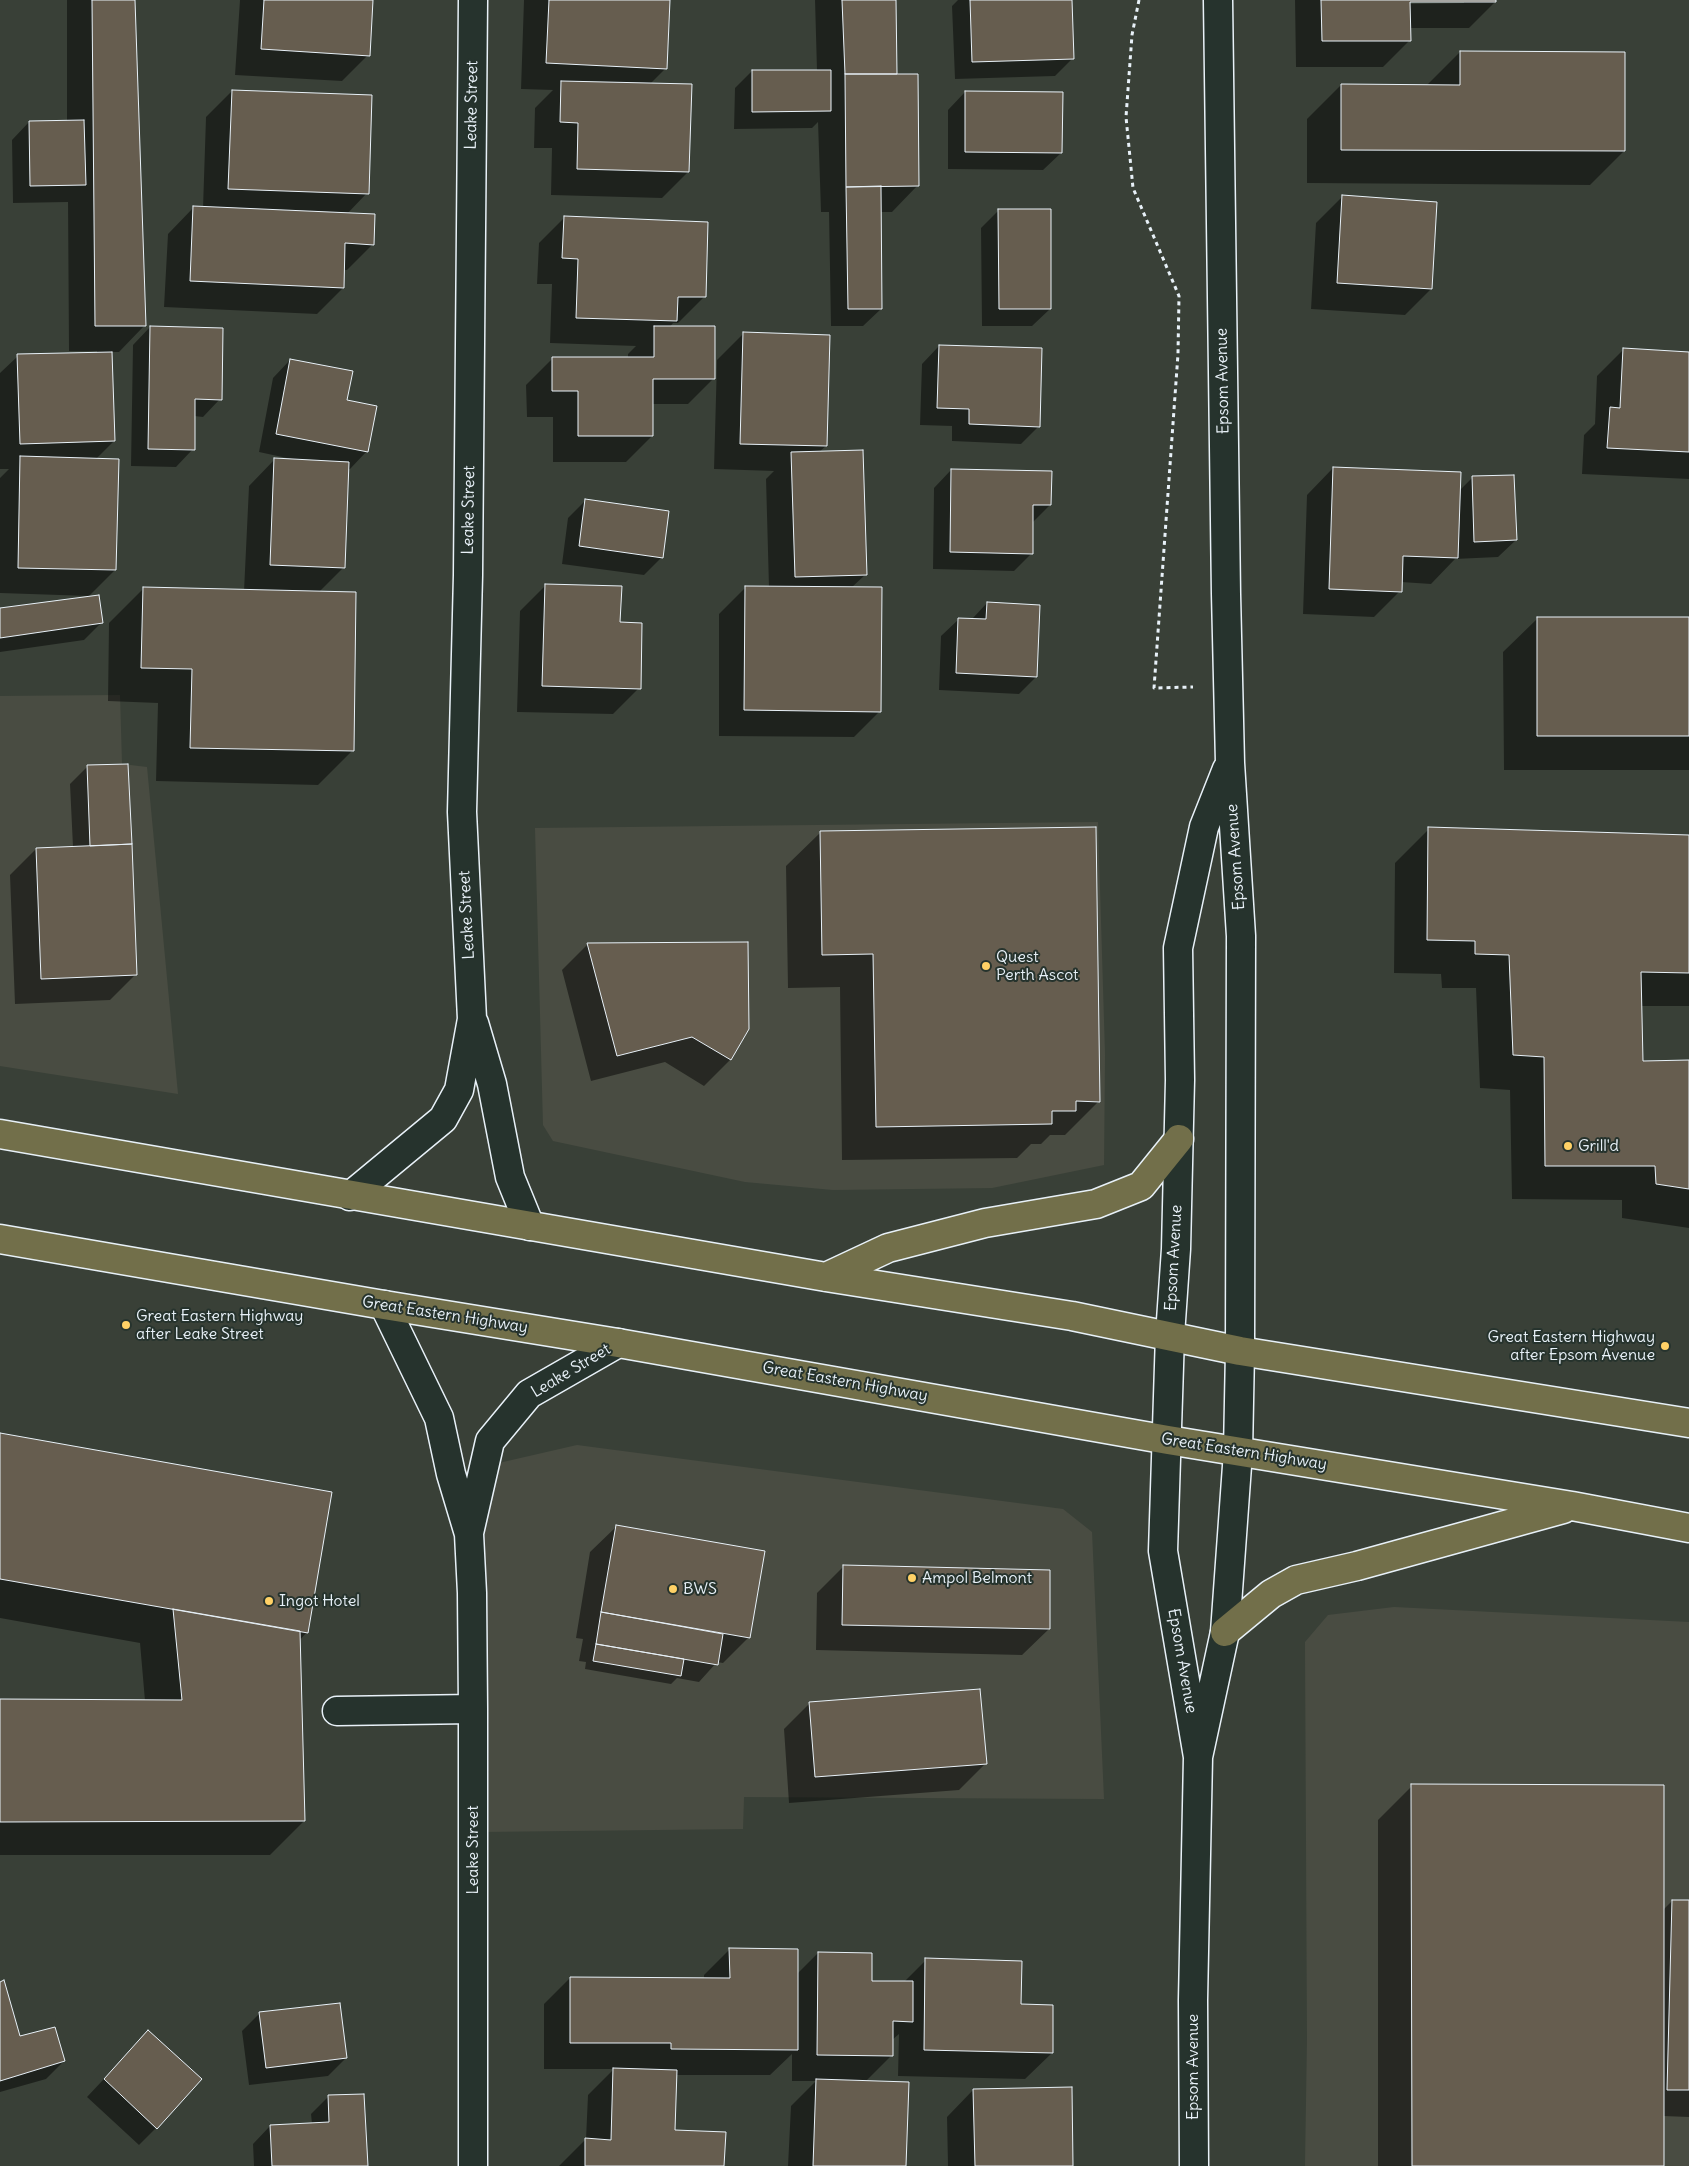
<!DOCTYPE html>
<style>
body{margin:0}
canvas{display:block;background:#394037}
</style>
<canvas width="1689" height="2166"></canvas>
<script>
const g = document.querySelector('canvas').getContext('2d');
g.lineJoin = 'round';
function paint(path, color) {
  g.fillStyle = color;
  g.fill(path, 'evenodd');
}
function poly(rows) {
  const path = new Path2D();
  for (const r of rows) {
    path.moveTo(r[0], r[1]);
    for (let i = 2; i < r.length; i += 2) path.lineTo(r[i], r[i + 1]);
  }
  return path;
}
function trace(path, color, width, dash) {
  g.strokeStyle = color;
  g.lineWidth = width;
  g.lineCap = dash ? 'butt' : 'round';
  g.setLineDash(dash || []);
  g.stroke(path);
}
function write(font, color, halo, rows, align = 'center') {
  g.font = font + ' Delius,sans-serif';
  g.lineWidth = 4;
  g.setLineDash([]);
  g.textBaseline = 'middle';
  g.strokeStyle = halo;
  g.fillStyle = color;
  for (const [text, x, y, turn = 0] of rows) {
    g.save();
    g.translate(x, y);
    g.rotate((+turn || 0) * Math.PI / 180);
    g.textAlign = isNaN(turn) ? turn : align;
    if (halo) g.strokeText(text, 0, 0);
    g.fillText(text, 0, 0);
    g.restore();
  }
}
const built = poly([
 [120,695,122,764,147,767,178,1094,0,1066,0,696],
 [1098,822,1105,1054,1104,1165,992,1188,833,1190,745,1182,553,1141,543,1125,535,828],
 [577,1445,1063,1509,1092,1532,1104,1799,744,1797,743,1829,479,1832,451,1474],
 [1394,1607,1689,1622,1689,2166,1305,2166,1307,2039,1305,1642,1328,1615]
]);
const shadow = poly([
 [67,0,134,0,145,325,119,352,111,352,114,441,96,459,115,570,89,596,0,593,0,478,9,469,0,469,0,373,18,356,97,354,97,351,69,351,68,202,13,203,12,140,29,122,67,122],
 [240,0,371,0,368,55,342,81,235,75],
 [524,0,669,0,666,68,650,84,688,172,662,198,551,195,552,148,534,148,535,108,553,90,521,89],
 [815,0,894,0,896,76,918,185,892,212,880,212,881,309,863,326,831,326,829,212,821,212,818,122,812,128,734,129,735,88,752,71,817,71],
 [958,0,1070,0,1073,58,1055,76,955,79,952,6],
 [1295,0,1495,0,1495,2,1469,28,1409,28,1409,41,1383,67,1296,67],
 [1404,1,1464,1,1464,3,1404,4],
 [1460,52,1624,151,1590,185,1307,183,1307,119,1341,85,1426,86],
 [232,91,367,193,347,214,373,244,347,270,343,270,343,288,317,314,164,307,168,234,194,207,203,208,206,117],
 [965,92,1061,153,1043,170,948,169,948,110],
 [1342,197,1431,289,1405,315,1311,309,1316,223],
 [999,210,1050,309,1032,326,982,326,981,228],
 [565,217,704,297,678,323,673,323,669,328,714,378,688,404,652,404,652,436,626,462,553,462,553,417,527,417,526,385,552,359,628,358,628,354,636,346,550,343,552,284,537,284,539,243],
 [150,327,220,399,203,417,194,416,193,449,176,467,131,466,133,345],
 [743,334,826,446,819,452,865,575,851,588,880,711,854,737,719,736,719,614,746,587,769,588,766,479,774,471,714,469,717,360],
 [939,346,1039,426,1021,444,952,441,952,426,920,425,922,364],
 [1623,350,1689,353,1689,479,1582,474,1584,435,1595,424,1597,376],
 [290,360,345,401,367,451,350,469,347,469,344,567,318,593,352,751,318,785,156,781,158,703,108,701,109,623,143,589,244,591,249,486,275,459,296,460,259,452,273,378],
 [1333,468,1459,491,1472,478,1516,540,1498,557,1455,559,1431,584,1401,582,1400,591,1374,617,1303,614,1307,495],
 [951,470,1050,505,1032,523,1032,553,1014,571,933,569,934,488],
 [586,500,662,557,644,575,562,564,568,518],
 [546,585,639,688,613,714,517,712,520,611],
 [987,603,1036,677,1019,694,939,690,941,636,959,619,972,619],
 [0,610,101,623,84,640,0,652],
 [1538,618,1689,619,1689,770,1504,770,1503,652],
 [87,767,136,974,110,1000,15,1004,10,875,36,849,73,847,70,784],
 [1429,829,1689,837,1689,1006,1640,1006,1642,1062,1689,1061,1689,1228,1622,1218,1622,1200,1512,1199,1510,1090,1480,1088,1476,988,1442,988,1441,974,1394,973,1395,863],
 [821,832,1099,1101,1065,1135,1050,1135,1041,1144,1031,1144,1017,1158,842,1160,840,987,788,988,786,866],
 [588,944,748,1029,730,1060,704,1086,665,1062,591,1081,562,970],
 [0,1434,307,1632,299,1641,304,1821,270,1855,0,1855,0,1700,145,1701,140,1643,0,1618],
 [617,1526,749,1637,723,1663,717,1662,699,1682,677,1678,671,1684,585,1669,586,1662,579,1661,583,1639,576,1638,590,1552],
 [843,1567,1049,1629,1022,1655,816,1650,817,1593],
 [810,1703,985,1764,959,1790,789,1803,784,1729],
 [1412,1786,1663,1910,1672,1901,1689,1902,1689,2117,1663,2116,1663,2166,1378,2166,1378,1820],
 [730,1949,796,1975,818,1953,871,1982,903,1983,926,1960,1020,2006,1052,2053,1025,2079,898,2076,899,2034,891,2041,891,2056,865,2082,905,2166,788,2166,791,2106,816,2081,792,2081,792,2054,770,2075,675,2075,673,2131,723,2166,559,2166,586,2139,588,2095,614,2069,544,2069,544,2004,570,1978,704,1979,704,1975],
 [0,1983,19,2038,64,2061,46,2079,0,2092],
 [260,2013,346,2058,328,2076,249,2085,242,2031],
 [131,2050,156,2128,139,2145,87,2097],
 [973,2090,1072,2166,948,2166,947,2117],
 [329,2096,366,2166,254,2166,253,2144,270,2126,312,2124,311,2114]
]);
const building = poly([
 [92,0,135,0,146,326,95,326,92,0],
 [264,0,373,0,370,56,261,49,264,0],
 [549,0,670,0,667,69,546,63,549,0],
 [842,0,896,0,897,74,845,74,842,0],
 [970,0,1072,0,1074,59,972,62,970,0],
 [1321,0,1496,0,1496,2,1410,2,1411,41,1322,41,1321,0],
 [1460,51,1625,52,1625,151,1341,150,1341,84,1460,85,1460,51],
 [752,70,831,70,831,111,752,112,752,70],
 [845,74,918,74,919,186,846,187,845,74],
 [561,81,692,84,689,172,577,169,578,123,560,122,561,81],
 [232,90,372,95,369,194,228,189,232,90],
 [965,91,1063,92,1062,153,965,152,965,91],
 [84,120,86,185,30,186,29,121,84,120],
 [881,186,882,309,848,309,846,187,881,186],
 [1342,195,1437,202,1432,289,1337,283,1342,195],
 [193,206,375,214,374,245,345,243,344,288,190,281,193,206],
 [998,209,1051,209,1051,309,999,309,998,209],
 [564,216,708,222,706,297,678,297,677,321,576,318,578,259,562,258,564,216],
 [150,326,223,328,222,400,195,399,195,450,148,449,150,326],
 [654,326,715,326,715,379,653,379,653,436,578,436,578,391,552,391,552,357,654,357,654,326],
 [743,332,830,335,827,446,740,444,743,332],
 [939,345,1042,348,1040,427,969,424,969,409,937,408,939,345],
 [1623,348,1689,352,1689,452,1607,448,1610,407,1620,408,1623,348],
 [112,352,115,441,20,444,17,354,112,352],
 [290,359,353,371,347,400,377,406,368,452,276,434,290,359],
 [863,450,867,575,795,577,791,452,863,450],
 [20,456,119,459,116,570,18,568,20,456],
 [274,458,349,462,345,568,270,565,274,458],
 [1333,467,1461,472,1458,558,1403,556,1402,592,1329,589,1333,467],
 [951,469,1052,471,1051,505,1033,505,1033,554,950,552,951,469],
 [1514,475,1517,540,1474,542,1472,476,1514,475],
 [585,499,669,511,663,558,579,546,585,499],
 [545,584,622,586,620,622,642,623,641,689,542,686,545,584],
 [745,586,882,587,881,712,744,710,745,586],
 [143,587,356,592,354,751,190,748,192,669,141,668,143,587],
 [99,595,103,623,0,638,0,608,99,595],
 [987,602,1040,605,1037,677,956,673,958,618,986,619,987,602],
 [1537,617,1689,617,1689,736,1537,736,1537,617],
 [128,764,132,844,90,846,87,765,128,764],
 [1096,827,1100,1102,1076,1101,1076,1111,1052,1111,1052,1124,876,1127,873,954,822,955,820,831,1096,827],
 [1428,827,1689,835,1689,973,1641,972,1643,1061,1689,1060,1689,1189,1656,1184,1655,1166,1545,1166,1544,1057,1513,1055,1509,955,1475,954,1475,941,1427,940,1428,827],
 [132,844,137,975,41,979,36,848,132,844],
 [748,942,749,1029,731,1060,692,1037,617,1056,587,943,748,942],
 [0,1433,332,1492,308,1633,0,1579,0,1433],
 [616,1525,765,1551,750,1638,601,1612,616,1525],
 [843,1565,1050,1570,1050,1629,842,1625,843,1565],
 [173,1609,300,1631,305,1821,0,1822,0,1699,182,1700,173,1609],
 [601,1612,723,1634,718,1665,596,1644,601,1612],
 [596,1644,684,1659,681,1676,593,1661,596,1644],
 [980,1689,987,1764,815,1777,809,1702,980,1689],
 [1411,1784,1664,1785,1664,2166,1412,2166,1411,1784],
 [1672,1900,1689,1900,1689,2090,1667,2090,1672,1900],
 [729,1948,798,1949,798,2050,671,2049,671,2043,570,2043,570,1977,730,1978,729,1948],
 [818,1952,872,1953,872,1981,913,1981,913,2022,893,2021,893,2056,817,2055,818,1952],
 [925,1958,1022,1961,1021,2004,1053,2005,1053,2053,924,2050,925,1958],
 [4,1980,20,2036,55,2027,65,2061,0,2081,0,1982,4,1980],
 [340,2003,347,2058,266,2068,259,2012,340,2003],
 [148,2030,202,2079,157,2129,104,2079,148,2030],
 [613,2068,677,2070,675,2130,726,2132,724,2166,585,2166,585,2138,611,2140,613,2068],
 [816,2079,909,2082,906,2166,813,2166,816,2079],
 [1072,2087,1073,2166,975,2166,973,2089,1072,2087],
 [364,2094,368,2166,272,2166,270,2125,329,2122,328,2095,364,2094]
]);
const path = poly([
 [1139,0,1132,35,1126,117,1133,188,1179,296,1178,354,1154,688,1193,687]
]);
const minor = poly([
 [474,1023,492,1084,510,1177,530,1226],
 [350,1196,443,1119,459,1090,472,1019,462,812,468,575,473,0],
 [384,1305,439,1418,451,1474,469,1534,472,1593,473,1709,473,2166],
 [469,1533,490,1441,529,1394,618,1343],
 [337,1711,473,1709],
 [1198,1757,1225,1632,1238,1452,1240,1351,1241,936,1230,763,1226,594,1218,0],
 [1194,2166,1193,2000,1198,1757,1163,1551,1170,1335,1176,1249,1180,1080,1178,948,1204,827,1227,769]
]);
const highway = poly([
 [0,1134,826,1277,1072,1316,1240,1351,1689,1423],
 [0,1239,384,1305,618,1343,1168,1440,1572,1506,1689,1528],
 [826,1277,888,1248,985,1223,1096,1204,1141,1186,1179,1139],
 [1225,1632,1271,1594,1296,1580,1357,1566,1563,1509]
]);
const markers = [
 [986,966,5,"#ffd166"],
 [1568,1146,5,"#ffd166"],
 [126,1325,5,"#ffd166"],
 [1665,1346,5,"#ffd166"],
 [912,1578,5,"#ffd166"],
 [673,1589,5,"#ffd166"],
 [269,1601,5,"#ffd166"]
];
const streetNames = [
 ["Leake Street",472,105,-89],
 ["Epsom Avenue",1223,381,-91],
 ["Leake Street",469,510,-89],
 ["Epsom Avenue",1236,857,-94],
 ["Leake Street",467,915,-93],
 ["Epsom Avenue",1174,1258,-87],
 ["Great Eastern Highway",445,1315,9],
 ["Leake Street",571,1371,-31],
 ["Great Eastern Highway",845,1382,10],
 ["Great Eastern Highway",1244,1452,9],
 ["Epsom Avenue",1182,1661,80],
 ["Leake Street",473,1850,-90],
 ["Epsom Avenue",1193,2067,-90]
];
const poiNames = [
 ["Quest",996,957],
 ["Perth Ascot",996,975],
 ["Grill'd",1578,1146],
 ["Great Eastern Highway",136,1316],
 ["after Leake Street",136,1334],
 ["Great Eastern Highway",1655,1337,"right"],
 ["after Epsom Avenue",1655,1355,"right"],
 ["Ampol Belmont",922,1578],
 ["BWS",683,1589],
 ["Ingot Hotel",279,1601]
];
paint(built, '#494c42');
paint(shadow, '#0007');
paint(building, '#665d4f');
trace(building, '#e8f1f8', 1);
trace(minor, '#e8f1f8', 31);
trace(highway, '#e8f1f8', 31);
trace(path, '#e8f1f8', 3, [4, 4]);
trace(minor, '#26332d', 28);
trace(highway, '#726f4a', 28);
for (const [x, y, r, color] of markers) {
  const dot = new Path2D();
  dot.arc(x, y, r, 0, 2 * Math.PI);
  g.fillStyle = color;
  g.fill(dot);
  trace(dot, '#26332d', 2);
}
write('16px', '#e8f1f8', '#26332d', streetNames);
write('16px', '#e8f1f8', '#26332d', poiNames, 'left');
</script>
